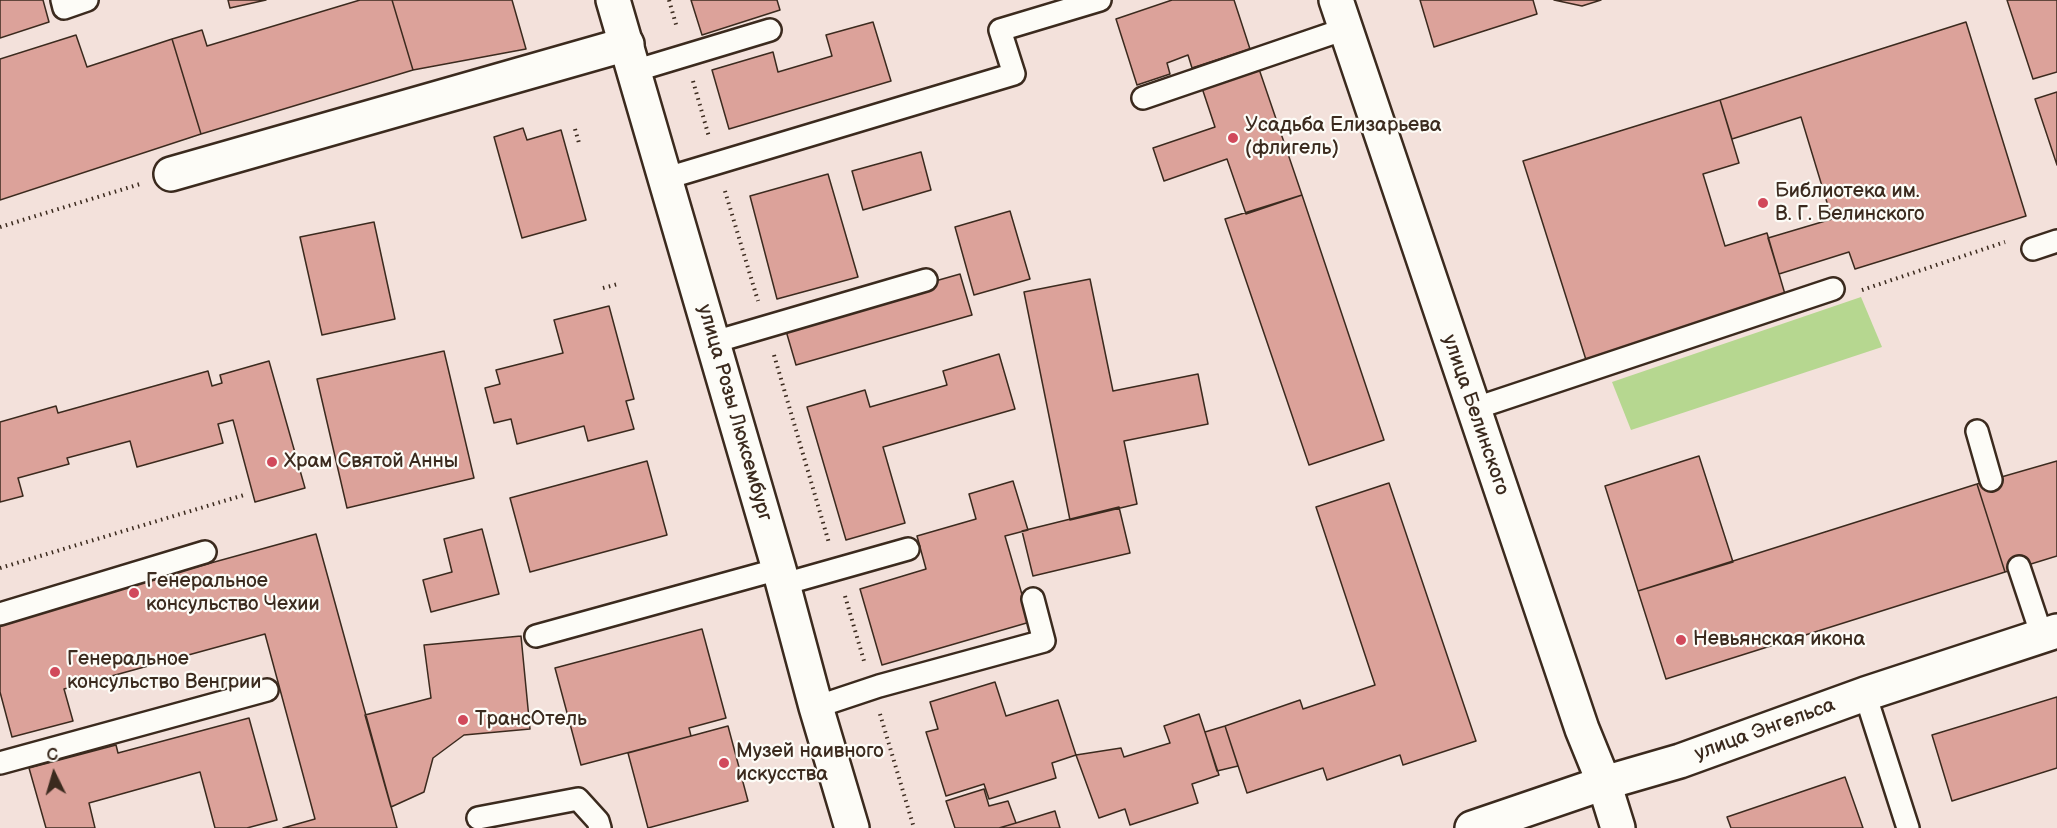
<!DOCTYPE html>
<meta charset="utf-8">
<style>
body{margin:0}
#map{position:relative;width:2057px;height:828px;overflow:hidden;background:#f3e1db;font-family:"Balsamiq Sans",sans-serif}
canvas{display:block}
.north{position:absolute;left:24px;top:744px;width:60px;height:60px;-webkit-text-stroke:4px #fdfcf7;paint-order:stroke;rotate:355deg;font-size:16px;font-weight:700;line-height:24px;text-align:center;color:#3b2a1e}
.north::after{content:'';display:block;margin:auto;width:21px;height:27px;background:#3b2a1e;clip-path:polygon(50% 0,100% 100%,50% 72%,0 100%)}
</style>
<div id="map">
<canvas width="2057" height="828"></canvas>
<div class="north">С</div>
</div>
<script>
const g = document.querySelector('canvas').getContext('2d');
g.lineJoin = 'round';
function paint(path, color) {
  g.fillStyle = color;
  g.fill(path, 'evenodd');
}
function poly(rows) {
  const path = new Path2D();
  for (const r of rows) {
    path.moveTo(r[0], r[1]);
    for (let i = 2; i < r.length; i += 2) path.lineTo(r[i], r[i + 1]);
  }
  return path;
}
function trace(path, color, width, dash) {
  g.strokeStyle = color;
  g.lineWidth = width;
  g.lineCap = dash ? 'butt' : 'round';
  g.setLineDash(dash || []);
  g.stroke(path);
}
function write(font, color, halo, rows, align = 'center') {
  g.font = font + ' "Balsamiq Sans",sans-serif';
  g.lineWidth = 4.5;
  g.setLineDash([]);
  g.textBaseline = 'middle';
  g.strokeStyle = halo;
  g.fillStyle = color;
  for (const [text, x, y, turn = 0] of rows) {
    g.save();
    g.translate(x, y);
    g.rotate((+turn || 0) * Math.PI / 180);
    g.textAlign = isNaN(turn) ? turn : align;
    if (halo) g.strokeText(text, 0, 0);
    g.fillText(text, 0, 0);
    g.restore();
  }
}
const green = poly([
 [1861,297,1882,347,1631,430,1612,382]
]);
const building = poly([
 [0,0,43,0,49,22,0,38,0,0],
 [228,0,266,0,230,8,228,0],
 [360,0,392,0,413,70,201,134,172,39,202,30,207,46,360,0],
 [392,0,512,0,526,49,413,70,392,0],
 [691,0,777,0,780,10,702,35,691,0],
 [1172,0,1234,0,1250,49,1192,68,1188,55,1167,63,1170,74,1137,85,1116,19,1172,0],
 [1420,0,1533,0,1537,14,1434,47,1420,0],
 [1554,0,1601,0,1582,6,1554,0],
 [2007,0,2057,0,2057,72,2033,79,2007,0],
 [873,22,891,81,729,129,712,70,773,52,778,72,832,56,826,35,873,22],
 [1966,22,2026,216,1855,269,1849,252,1779,274,1768,238,1832,219,1801,117,1732,139,1720,100,1966,22],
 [76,35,87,67,172,39,201,134,0,200,0,59,76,35],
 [1259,69,1302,195,1246,214,1227,159,1164,181,1153,148,1215,127,1202,88,1259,69],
 [2057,92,2057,165,2035,99,2057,92],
 [1720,100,1739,163,1703,174,1725,246,1767,233,1787,301,1587,363,1523,161,1720,100],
 [523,128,527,140,561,130,586,220,522,238,494,137,523,128],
 [921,152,931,190,863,210,852,171,921,152],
 [828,174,858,277,777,299,750,196,828,174],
 [1302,195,1384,440,1309,465,1225,219,1302,195],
 [1010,211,1030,279,974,295,955,227,1010,211],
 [374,222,395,319,322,335,300,237,374,222],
 [960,274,972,315,796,365,784,324,960,274],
 [1090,279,1113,391,1198,374,1208,424,1124,441,1137,504,1070,520,1024,292,1090,279],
 [609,306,634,399,626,401,634,429,588,441,584,426,517,444,511,419,494,423,485,388,500,384,496,370,563,353,554,320,609,306],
 [444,351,474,478,347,508,317,379,444,351],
 [999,354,1015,409,883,447,905,523,846,540,807,407,865,390,870,407,947,385,943,371,999,354],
 [269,361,305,488,255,502,233,420,218,424,223,443,137,467,130,441,67,458,69,464,18,478,23,496,0,502,0,422,56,406,58,413,208,371,212,386,222,383,220,375,269,361],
 [1699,456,1733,562,1638,591,1605,486,1699,456],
 [647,461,667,535,530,572,510,498,647,461],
 [2057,461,2057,556,2005,572,1977,484,2057,461],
 [1013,481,1028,530,1005,536,1030,622,882,665,860,589,926,569,917,536,976,519,969,494,1013,481],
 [1389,483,1476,741,1403,765,1400,755,1327,780,1323,768,1247,793,1225,726,1300,700,1303,709,1375,685,1316,507,1389,483],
 [1977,484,2005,572,1666,679,1638,591,1977,484],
 [1119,507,1130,553,1033,576,1022,531,1119,507],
 [482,529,499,594,431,612,423,580,452,572,444,539,482,529],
 [316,534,397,828,283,828,315,819,265,634,64,689,73,721,12,737,0,692,0,621,316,534],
 [702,629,726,718,689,728,691,736,581,765,555,668,702,629],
 [521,636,530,729,464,735,433,758,424,792,391,807,365,715,431,698,424,645,521,636],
 [995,682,1006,716,1058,700,1076,755,1052,763,1056,778,989,799,984,784,946,796,926,732,938,729,930,702,995,682],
 [2057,697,2057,768,1952,801,1932,735,2057,697],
 [1199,714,1219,775,1192,784,1198,803,1130,825,1125,809,1099,818,1076,755,1121,748,1124,757,1170,743,1164,726,1199,714],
 [249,718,277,820,247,828,215,828,200,772,89,803,95,828,46,828,29,768,116,745,118,753,249,718],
 [728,726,748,801,648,828,628,753,728,726],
 [1225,726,1238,766,1217,771,1205,732,1225,726],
 [1845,777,1863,828,1731,828,1727,817,1845,777],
 [984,789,989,806,1008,801,1016,823,999,828,955,828,946,801,984,789],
 [1055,811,1060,828,999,828,1016,823,1055,811]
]);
const path = poly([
 [669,0,677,28],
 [693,81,709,137],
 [575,129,579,143],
 [725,191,758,301],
 [0,227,140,184],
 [603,288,618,284],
 [1862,290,2005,242],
 [774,355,829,543],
 [0,568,244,495],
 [845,596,864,661],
 [880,714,914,828]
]);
const service = poly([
 [62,0,64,8,87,0],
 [634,71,770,30],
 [1143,98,1345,29],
 [667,178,1014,74,1000,30,1100,0],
 [2033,249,2057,241],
 [714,342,926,280],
 [1473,409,1833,289],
 [1977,431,1991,480],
 [2019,567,2042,636],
 [784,584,908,549],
 [0,614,205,552],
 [536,636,779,569],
 [1865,694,1908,828],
 [816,707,879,686,1044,641,1033,599],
 [0,763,267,690],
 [478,818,578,799,598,821,600,828]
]);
const minor = poly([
 [171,174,627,44],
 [1472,828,1604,783,1680,761,1865,694,2057,631]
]);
const secondary = poly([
 [613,0,779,569,816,707,852,828],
 [1336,0,1582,729,1604,783,1618,828]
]);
const markers = [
 [1233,138,6,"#d1495b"],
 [1763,203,6,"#d1495b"],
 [272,462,6,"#d1495b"],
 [134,593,6,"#d1495b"],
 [1681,640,6,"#d1495b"],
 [55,672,6,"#d1495b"],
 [463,720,6,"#d1495b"],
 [724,763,6,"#d1495b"]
];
const poiNames = [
 ["Усадьба Елизарьева",1245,126],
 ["(флигель)",1245,149],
 ["Библиотека им.",1775,192],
 ["В. Г. Белинского",1775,215],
 ["Храм Святой Анны",284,462],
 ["Генеральное",146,582],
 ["консульство Чехии",146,605],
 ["Невьянская икона",1693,640],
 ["Генеральное",67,660],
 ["консульство Венгрии",67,683],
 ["ТрансОтель",475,720],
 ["Музей наивного",736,752],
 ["искусства",736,775]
];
const streetNames = [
 ["улица Розы Люксембург",734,413,74],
 ["улица Белинского",1475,415,71],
 ["улица Энгельса",1765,730,-20]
];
paint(green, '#b6d790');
paint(building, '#dca29a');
trace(building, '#3b2a1e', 1.5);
trace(service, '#3b2a1e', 26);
trace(minor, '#3b2a1e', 38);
trace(secondary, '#3b2a1e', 38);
trace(path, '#3b2a1e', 4, [1.5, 4.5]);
trace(service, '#fdfcf7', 21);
trace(minor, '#fdfcf7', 33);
trace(secondary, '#fdfcf7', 33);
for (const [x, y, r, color] of markers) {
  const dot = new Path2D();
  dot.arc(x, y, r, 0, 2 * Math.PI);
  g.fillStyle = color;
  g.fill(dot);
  trace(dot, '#fdfcf7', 2);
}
write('20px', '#3b2a1e', '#fdfcf7', poiNames, 'left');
write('20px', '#3b2a1e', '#fdfcf7', streetNames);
</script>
